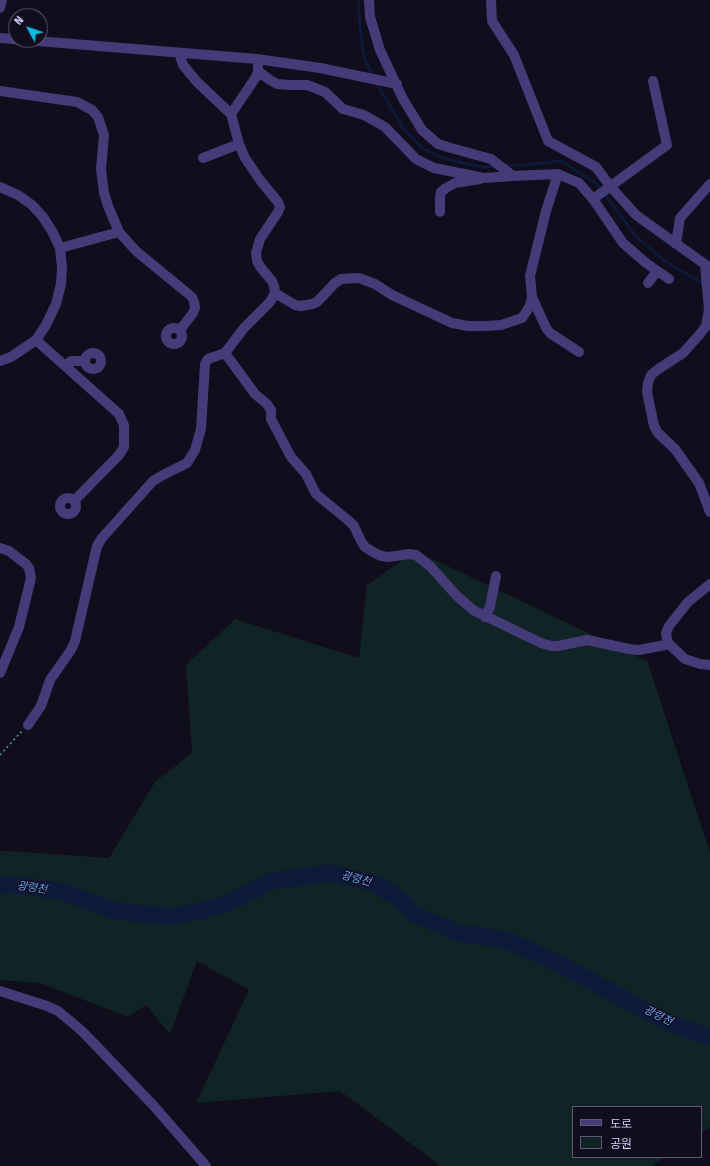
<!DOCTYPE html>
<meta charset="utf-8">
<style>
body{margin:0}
#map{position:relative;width:710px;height:1166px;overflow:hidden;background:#110d1c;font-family:"Fira Sans","Noto Sans KR",sans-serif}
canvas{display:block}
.legend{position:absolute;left:572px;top:1106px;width:130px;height:52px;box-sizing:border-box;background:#110d1c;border:1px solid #605975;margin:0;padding:5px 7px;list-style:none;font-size:12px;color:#d6ccfb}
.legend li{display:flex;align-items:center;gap:8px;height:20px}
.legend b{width:20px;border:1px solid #605975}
.north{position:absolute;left:8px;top:8px;width:40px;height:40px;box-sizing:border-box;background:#110d1c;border:1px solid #605975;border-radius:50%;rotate:310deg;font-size:11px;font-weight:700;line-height:16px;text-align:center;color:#d6ccfb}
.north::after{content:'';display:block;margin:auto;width:14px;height:18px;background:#10b8e3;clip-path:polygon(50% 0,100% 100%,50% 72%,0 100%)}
</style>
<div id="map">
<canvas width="710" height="1166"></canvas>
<ul class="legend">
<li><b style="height:5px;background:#443b78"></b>도로</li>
<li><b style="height:11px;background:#102426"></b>공원</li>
</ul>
<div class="north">N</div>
</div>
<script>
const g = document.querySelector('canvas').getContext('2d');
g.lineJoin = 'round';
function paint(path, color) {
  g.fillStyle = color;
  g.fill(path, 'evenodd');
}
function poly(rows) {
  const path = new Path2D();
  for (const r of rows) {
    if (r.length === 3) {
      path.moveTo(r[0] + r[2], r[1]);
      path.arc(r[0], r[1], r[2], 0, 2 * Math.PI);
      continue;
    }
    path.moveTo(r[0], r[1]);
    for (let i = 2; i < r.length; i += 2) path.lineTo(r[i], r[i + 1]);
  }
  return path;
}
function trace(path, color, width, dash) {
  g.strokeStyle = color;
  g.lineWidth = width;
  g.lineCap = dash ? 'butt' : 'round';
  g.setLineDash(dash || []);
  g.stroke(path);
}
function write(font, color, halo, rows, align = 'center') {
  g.font = font + ' "Fira Sans","Noto Sans KR",sans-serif';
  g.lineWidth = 3;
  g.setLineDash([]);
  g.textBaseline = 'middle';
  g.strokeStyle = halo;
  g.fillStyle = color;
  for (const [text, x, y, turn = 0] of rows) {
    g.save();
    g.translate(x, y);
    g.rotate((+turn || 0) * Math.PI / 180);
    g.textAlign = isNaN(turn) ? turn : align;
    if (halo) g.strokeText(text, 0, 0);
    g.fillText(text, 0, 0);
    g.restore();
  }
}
const green = poly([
 [416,551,647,661,710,852,710,1127,701,1133,701,1107,573,1107,573,1157,665,1157,652,1166,438,1166,438,1164,340,1091,196,1103,249,990,197,961,170,1034,146,1005,128,1017,40,983,0,980,0,851,9,851,109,858,155,782,192,753,186,665,235,619,359,658,367,585]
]);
const stream = poly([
 [358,0,362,46,366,63,374,77],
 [376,82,403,128,422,148,440,157,463,163,483,167,496,166],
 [506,166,526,165,561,161,597,184,635,235,663,260,704,284]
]);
const river = poly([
 [0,886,7,884,60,891,116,911,173,917,224,905,272,881,332,873,374,883,400,899,414,914,457,932,509,941,559,964,669,1023,710,1037]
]);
const path = poly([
 [0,755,22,731]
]);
const minor = poly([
 [369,0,370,17,380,50,403,99,422,130,438,144,451,148,491,159,513,176],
 [491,0,492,21,514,55,548,141,596,167,610,186,636,215,710,268],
 [0,8,2,0],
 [0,38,257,59,320,68,397,84],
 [258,71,270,80,277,84,289,85,307,85,325,92,343,109,364,115,385,127,416,159,434,168,484,178,513,176,558,174,579,183,593,199,623,243,646,263,669,279],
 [0,91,77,102,92,110,98,117,104,135,101,169,104,193,108,206,119,232,136,251,192,297,194,302,195,308,193,313,180,330],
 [231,114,256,77,258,71,258,66],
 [203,158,239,144],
 [0,187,18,195,32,205,43,217,52,231,60,248,62,268,61,284,56,304,46,325,36,340,11,357,0,361],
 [593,199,667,145,653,81],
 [440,212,440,197,441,192,446,188,455,183,480,179],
 [676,244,680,218,710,184],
 [60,248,119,232],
 [705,265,709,310,706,326,700,334,683,353,657,370,651,375,648,383,647,392,654,426,658,433,675,449,699,483,710,512],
 [648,283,657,271],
 [275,293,295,305,301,306,312,304,317,302,335,283,341,279,359,278,375,284,392,295,452,323,468,326,486,326,501,325,522,318,530,306,532,297,530,276,546,211,558,174],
 [532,297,546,328,550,333,579,352],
 [174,336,8],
 [36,340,119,414,124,425,124,447,119,455,74,501],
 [225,353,255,394,267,404,271,410,271,419,291,457,306,474,316,494,349,521,354,526,361,541,365,547,373,552,381,556,389,557,409,554,416,555,431,567,456,595,473,610,541,643,551,646,558,646,587,640,629,649,639,650,665,645],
 [93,361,8],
 [66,367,71,361,85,361],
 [68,506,8],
 [0,548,9,551,26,564,29,568,31,578,19,627,0,673],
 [710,584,688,602,669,626,666,633,667,640,670,645,685,659,700,664,710,665],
 [485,617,490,607,496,576],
 [28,725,41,706,50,680,71,650,75,641,97,546,102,538,153,481,163,475,187,463,195,450,201,429,205,364,208,359,225,353,244,328,270,302,275,293,274,286,272,281,261,268,257,261,256,253,260,239,278,212,280,207,278,202,260,180,245,158,239,144,231,114,197,82,183,65,179,53],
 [0,991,47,1006,58,1011,69,1020,83,1032,153,1105,206,1166]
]);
const waterNames = [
 ["광령천",356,879,14],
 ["광령천",32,888,8],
 ["광령천",658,1016,26]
];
paint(green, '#102426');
trace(stream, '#0e1a3a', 3);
trace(river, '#0e1a3a', 17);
trace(path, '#35a1a6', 1.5, [2, 3]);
trace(minor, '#443b78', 10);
write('italic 11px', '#61a1f4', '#110d1c', waterNames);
</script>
